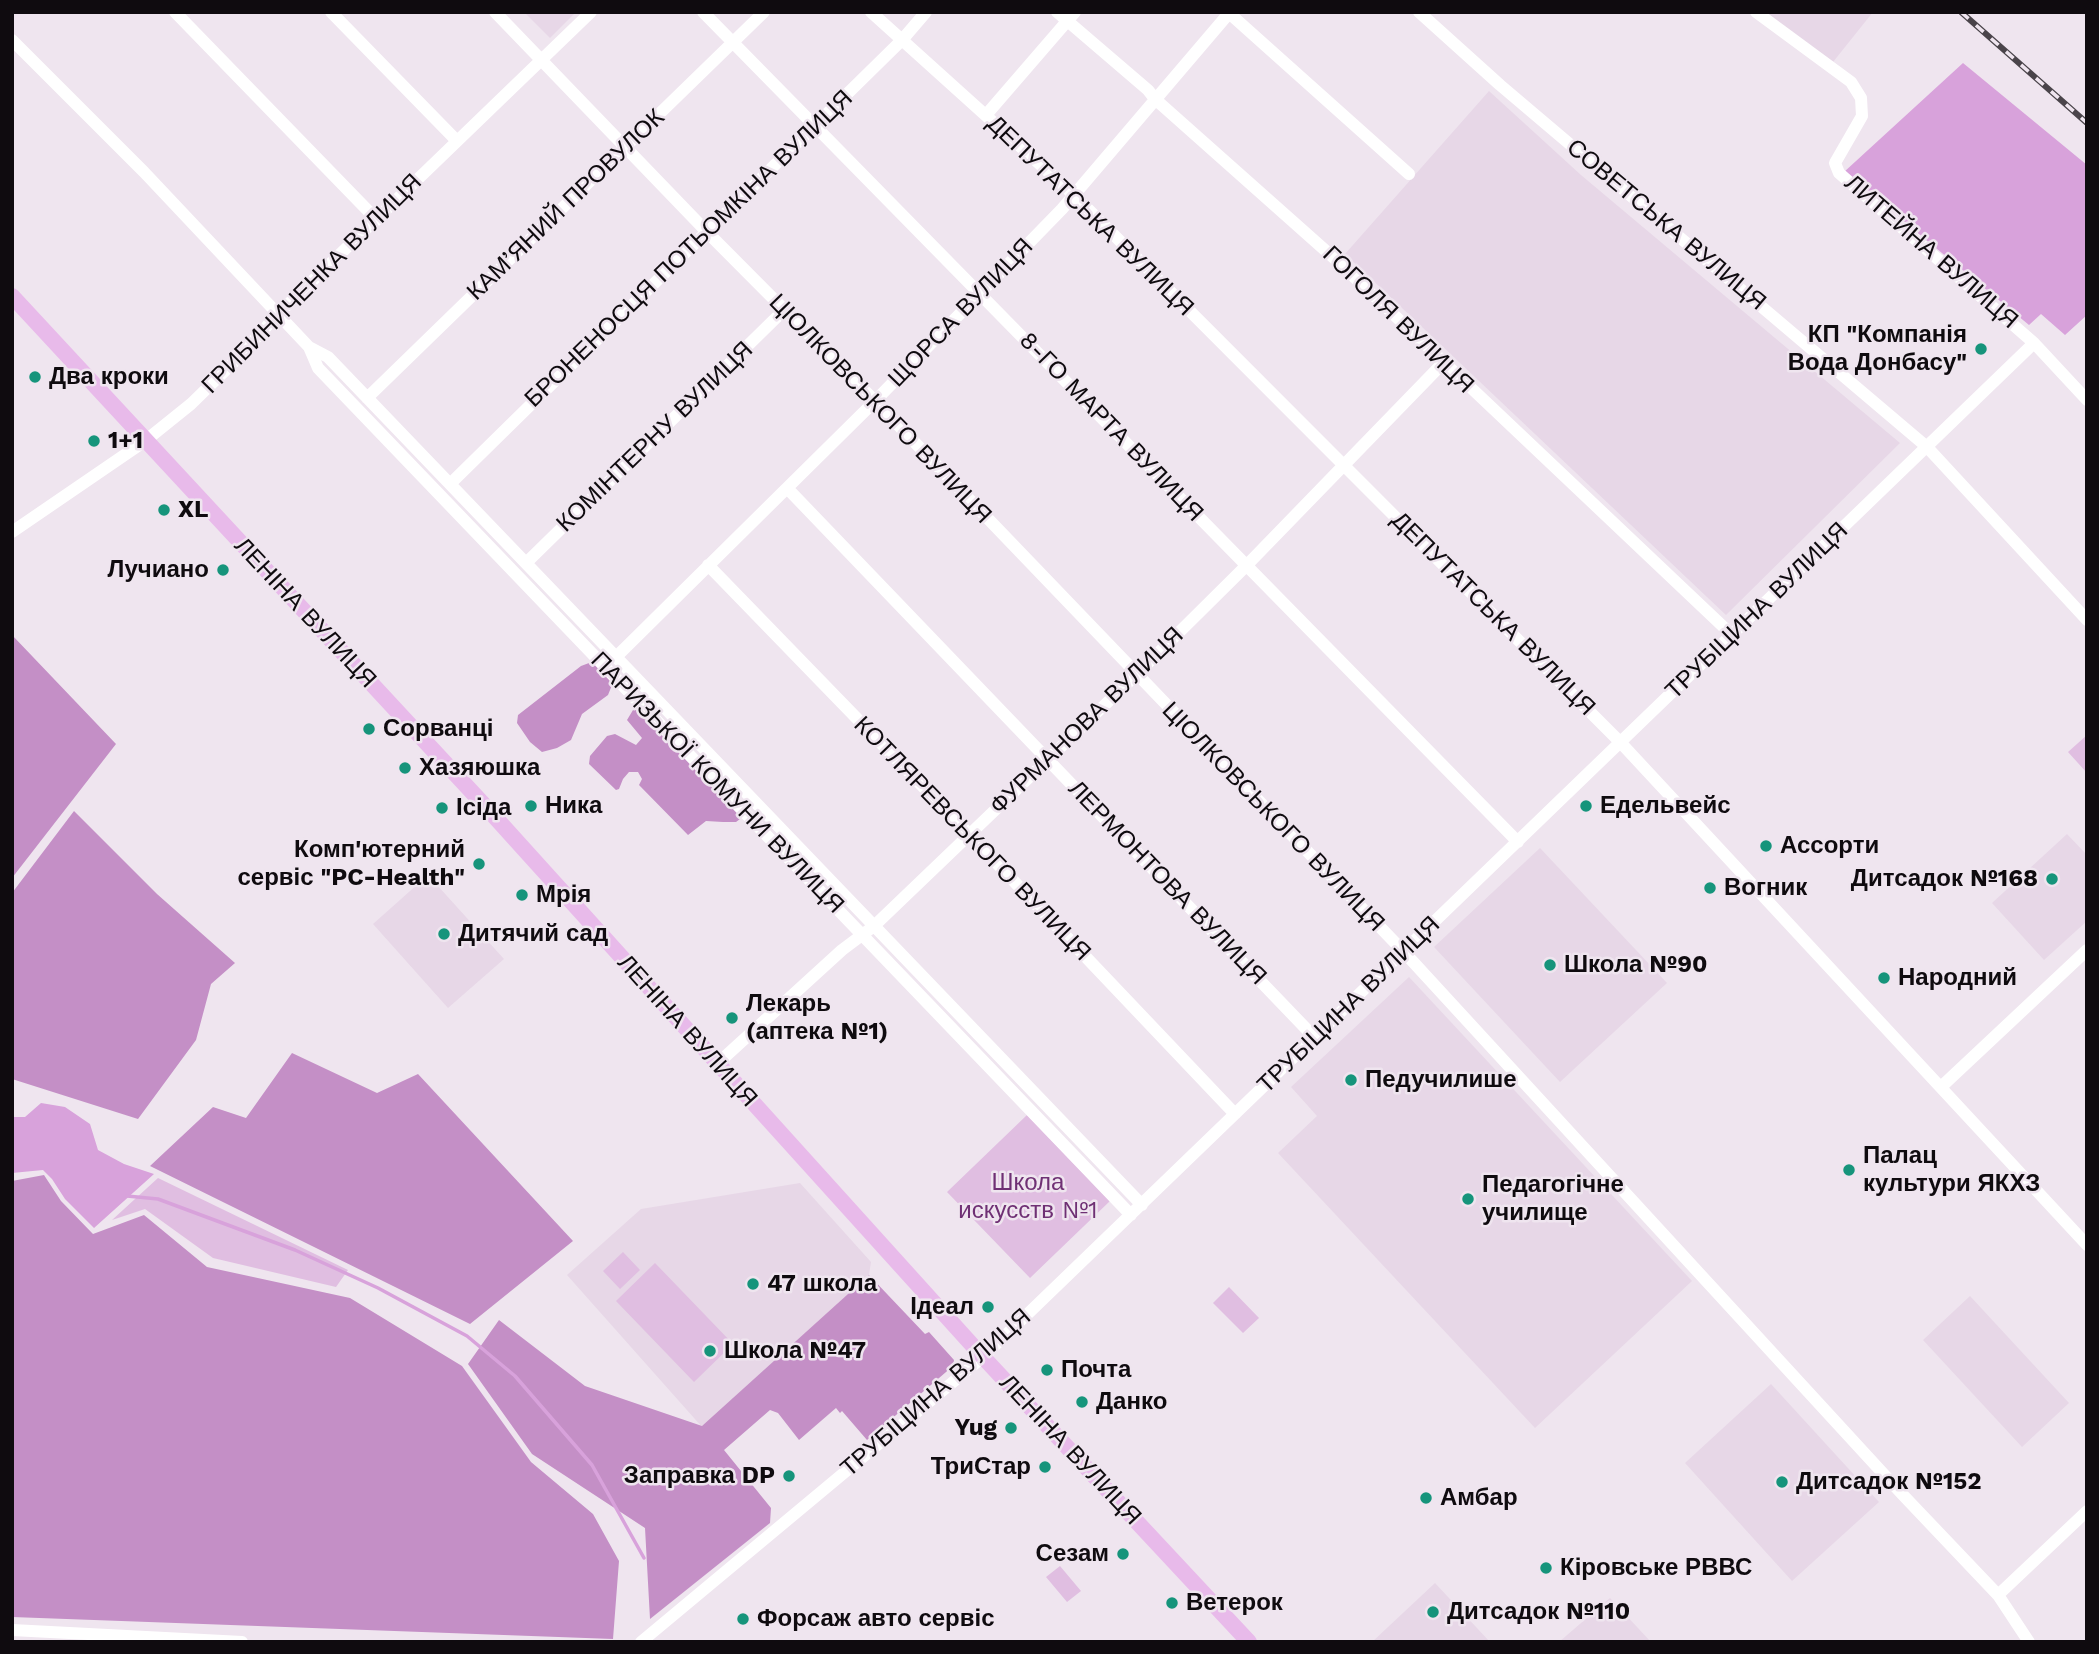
<!DOCTYPE html>
<meta charset="utf-8">
<style>
body{margin:0}
#map{position:relative;width:2099px;height:1654px;overflow:hidden;background:#efe5ef;font-family:"Work Sans",sans-serif}
canvas{display:block}
.frame{position:absolute;inset:0;border:14px solid #0f0b0f;pointer-events:none}
</style>
<div id="map">
<canvas width="2099" height="1654"></canvas>
<div class="frame"></div>
</div>
<script>
const g = document.querySelector('canvas').getContext('2d');
g.lineJoin = 'round';
function paint(path, color) {
  g.fillStyle = color;
  g.fill(path, 'evenodd');
}
function poly(rows) {
  const path = new Path2D();
  for (const r of rows) {
    path.moveTo(r[0], r[1]);
    for (let i = 2; i < r.length; i += 2) path.lineTo(r[i], r[i + 1]);
  }
  return path;
}
function trace(path, color, width, dash) {
  g.strokeStyle = color;
  g.lineWidth = width;
  g.lineCap = dash ? 'butt' : 'round';
  g.setLineDash(dash || []);
  g.stroke(path);
}
function write(font, color, halo, rows, align = 'center') {
  g.font = font + ' "Work Sans",sans-serif';
  g.lineWidth = 5;
  g.setLineDash([]);
  g.textBaseline = 'middle';
  g.strokeStyle = halo;
  g.fillStyle = color;
  for (const [text, x, y, turn = 0] of rows) {
    g.save();
    g.translate(x, y);
    g.rotate((+turn || 0) * Math.PI / 180);
    g.textAlign = isNaN(turn) ? turn : align;
    if (halo) g.strokeText(text, 0, 0);
    g.fillText(text, 0, 0);
    g.restore();
  }
}
const built = poly([
 [524,12,576,12,550,38],
 [1760,12,1873,12,1833,62],
 [1489,91,1581,175,1900,443,1726,615,1345,254],
 [2067,834,2087,855,2087,921,2044,960,1992,903],
 [1540,848,1667,983,1560,1082,1434,947],
 [428,875,504,959,448,1008,373,924],
 [1409,977,1692,1281,1535,1428,1278,1153,1317,1116,1291,1087],
 [800,1183,871,1262,869,1275,702,1427,567,1275,641,1209],
 [1970,1296,2069,1403,2022,1447,1923,1340],
 [1771,1384,1879,1502,1792,1581,1685,1463],
 [1435,1583,1490,1642,1372,1642],
 [1610,1598,1651,1642,1559,1642]
]);
const green = poly([
 [2087,735,2087,773,2068,752],
 [1027,1115,1110,1201,1030,1278,947,1192],
 [158,1178,348,1270,336,1287,213,1258,145,1209,112,1220],
 [623,1252,640,1270,620,1289,603,1271],
 [655,1263,733,1344,694,1382,616,1301],
 [1229,1287,1259,1318,1243,1333,1213,1303],
 [1060,1566,1081,1591,1067,1602,1046,1577]
]);
const forest = poly([
 [12,635,116,744,12,878],
 [589,663,599,664,611,677,612,685,608,695,582,714,571,740,557,748,542,752,530,742,517,723,518,715,581,666],
 [633,710,638,710,742,815,740,819,736,822,723,822,706,821,688,835,639,785,642,779,638,772,629,772,623,779,619,789,616,790,589,764,590,756,607,736,615,734,636,745,642,738,627,720],
 [74,811,157,894,235,963,211,984,196,1040,138,1119,12,1079,12,893],
 [292,1053,377,1093,418,1074,573,1241,470,1324,150,1166,213,1107,246,1118],
 [44,1175,61,1201,93,1234,144,1215,207,1267,350,1298,462,1366,531,1462,593,1514,619,1561,613,1639,12,1617,12,1181],
 [869,1275,925,1334,929,1332,954,1360,953,1366,867,1440,842,1411,840,1413,836,1408,799,1440,778,1413,770,1410,724,1450,771,1508,770,1523,650,1619,645,1528,532,1454,468,1364,499,1320,585,1386,702,1426]
]);
const water = poly([
 [1963,63,2087,165,2087,315,2065,335,2041,314,2029,325,1844,172],
 [41,1103,65,1107,90,1124,98,1150,124,1164,154,1174,94,1228,65,1199,52,1179,43,1170,12,1173,12,1117,25,1117]
]);
const stream = poly([
 [127,1196,158,1199,295,1250,378,1288,467,1336,515,1376,592,1465,644,1558]
]);
const minor = poly([
 [175,12,377,220],
 [331,12,457,141],
 [495,12,707,232,875,401,1404,952,1902,1494,1998,1595,2029,1642],
 [703,12,1518,842],
 [871,12,1074,195,1621,743,2087,1245],
 [1057,12,1148,90,1155,99,1335,259,1732,635],
 [1419,12,1500,85,1927,447,2087,620],
 [1756,12,1851,82,1861,98,1862,116,1835,163,1839,173,2034,343,2087,400],
 [1229,13,1409,174],
 [12,40,144,172,309,347,328,357,1142,1205],
 [986,115,1075,12],
 [309,347,318,368,1131,1215],
 [367,398,764,12],
 [450,484,902,40,926,12],
 [787,488,1315,1038],
 [12,532,145,441,191,404,235,361,278,314,591,12],
 [526,563,784,310],
 [708,565,969,834,1235,1114],
 [616,657,875,401,1062,209,1230,12],
 [717,1064,842,950,874,926,1136,675,1246,566,1443,363],
 [1941,1087,2087,950],
 [1998,1595,2087,1511],
 [12,1630,242,1642],
 [641,1642,983,1357,2034,343]
]);
const major = poly([
 [12,296,485,806,983,1357,1249,1642]
]);
const rail = poly([
 [1961,12,2087,123]
]);
const markers = [
 [1981,349,7,"#16947b"],
 [35,377,7,"#16947b"],
 [94,441,7,"#16947b"],
 [164,510,7,"#16947b"],
 [223,570,7,"#16947b"],
 [369,729,7,"#16947b"],
 [405,768,7,"#16947b"],
 [531,806,7,"#16947b"],
 [1586,806,7,"#16947b"],
 [442,808,7,"#16947b"],
 [1766,846,7,"#16947b"],
 [479,864,7,"#16947b"],
 [2052,879,7,"#16947b"],
 [1710,888,7,"#16947b"],
 [522,895,7,"#16947b"],
 [444,934,7,"#16947b"],
 [1550,965,7,"#16947b"],
 [1884,978,7,"#16947b"],
 [732,1018,7,"#16947b"],
 [1351,1080,7,"#16947b"],
 [1849,1170,7,"#16947b"],
 [1468,1199,7,"#16947b"],
 [753,1284,7,"#16947b"],
 [988,1307,7,"#16947b"],
 [710,1351,7,"#16947b"],
 [1047,1370,7,"#16947b"],
 [1082,1402,7,"#16947b"],
 [1011,1428,7,"#16947b"],
 [1045,1467,7,"#16947b"],
 [789,1476,7,"#16947b"],
 [1782,1482,7,"#16947b"],
 [1426,1498,7,"#16947b"],
 [1123,1554,7,"#16947b"],
 [1546,1568,7,"#16947b"],
 [1172,1603,7,"#16947b"],
 [1433,1612,7,"#16947b"],
 [743,1619,7,"#16947b"]
];
const streetNames = [
 ["КАМ’ЯНИЙ ПРОВУЛОК",566,205,-44],
 ["ДЕПУТАТСЬКА ВУЛИЦЯ",1090,216,44],
 ["СОВЕТСЬКА ВУЛИЦЯ",1666,225,40],
 ["БРОНЕНОСЦЯ ПОТЬОМКІНА ВУЛИЦЯ",689,249,-44],
 ["ЛИТЕЙНА ВУЛИЦЯ",1931,252,41],
 ["ГРИБИНИЧЕНКА ВУЛИЦЯ",312,284,-45],
 ["ЩОРСА ВУЛИЦЯ",961,313,-46],
 ["ГОГОЛЯ ВУЛИЦЯ",1398,320,44],
 ["ЦІОЛКОВСЬКОГО ВУЛИЦЯ",880,409,46],
 ["8-ГО МАРТА ВУЛИЦЯ",1111,427,46],
 ["КОМІНТЕРНУ ВУЛИЦЯ",655,437,-44],
 ["ТРУБІЦИНА ВУЛИЦЯ",1757,611,-44],
 ["ЛЕНІНА ВУЛИЦЯ",305,613,47],
 ["ДЕПУТАТСЬКА ВУЛИЦЯ",1493,614,45],
 ["ФУРМАНОВА ВУЛИЦЯ",1087,721,-44],
 ["ПАРИЗЬКОЇ КОМУНИ ВУЛИЦЯ",717,783,46],
 ["ЦІОЛКОВСЬКОГО ВУЛИЦЯ",1273,817,46],
 ["КОТЛЯРЕВСЬКОГО ВУЛИЦЯ",972,839,46],
 ["ЛЕРМОНТОВА ВУЛИЦЯ",1167,883,46],
 ["ТРУБІЦИНА ВУЛИЦЯ",1349,1005,-44],
 ["ЛЕНІНА ВУЛИЦЯ",687,1031,48],
 ["ТРУБІЦИНА ВУЛИЦЯ",936,1393,-41],
 ["ЛЕНІНА ВУЛИЦЯ",1070,1450,47]
];
const poiNames = [
 ["КП \"Компанія",1967,335,"right"],
 ["Вода Донбасу\"",1967,363,"right"],
 ["Два кроки",49,377],
 ["1+1",108,441],
 ["XL",178,510],
 ["Лучиано",209,570,"right"],
 ["Сорванці",383,729],
 ["Хазяюшка",419,768],
 ["Ника",545,806],
 ["Едельвейс",1600,806],
 ["Ісіда",456,808],
 ["Ассорти",1780,846],
 ["Комп'ютерний",465,850,"right"],
 ["сервіс \"PC-Health\"",465,878,"right"],
 ["Дитсадок №168",2038,879,"right"],
 ["Вогник",1724,888],
 ["Мрія",536,895],
 ["Дитячий сад",458,934],
 ["Школа №90",1564,965],
 ["Народний",1898,978],
 ["Лекарь",746,1004],
 ["(аптека №1)",746,1032],
 ["Педучилише",1365,1080],
 ["Палац",1863,1156],
 ["культури ЯКХЗ",1863,1184],
 ["Педагогічне",1482,1185],
 ["училище",1482,1213],
 ["47 школа",767,1284],
 ["Ідеал",974,1307,"right"],
 ["Школа №47",724,1351],
 ["Почта",1061,1370],
 ["Данко",1096,1402],
 ["Yug",997,1428,"right"],
 ["ТриСтар",1031,1467,"right"],
 ["Заправка DP",775,1476,"right"],
 ["Дитсадок №152",1796,1482],
 ["Амбар",1440,1498],
 ["Сезам",1109,1554,"right"],
 ["Кіровське РВВС",1560,1568],
 ["Ветерок",1186,1603],
 ["Дитсадок №110",1447,1612],
 ["Форсаж авто сервіс",757,1619]
];
const parkNames = [
 ["Школа",1028,1183],
 ["искусств №1",1028,1211]
];
paint(built, '#e7d7e7');
paint(green, '#e0bee1');
paint(forest, '#c48fc6');
paint(water, '#d8a2db');
trace(stream, '#d8a2db', 3.5);
trace(minor, '#fff', 12);
trace(major, '#e8baea', 16);
trace(rail, '#4a444a', 6);
trace(rail, '#efe5ef', 3.5, [10]);
for (const [x, y, r, color] of markers) {
  const dot = new Path2D();
  dot.arc(x, y, r, 0, 2 * Math.PI);
  g.fillStyle = color;
  g.fill(dot);
  trace(dot, '#efe5ef', 2.5);
}
write('24px', '#0f0b0f', '#efe5ef', streetNames);
write('bold 24px', '#0f0b0f', '#efe5ef', poiNames, 'left');
write('24px', '#6f3074', '#efe5ef', parkNames);
</script>
